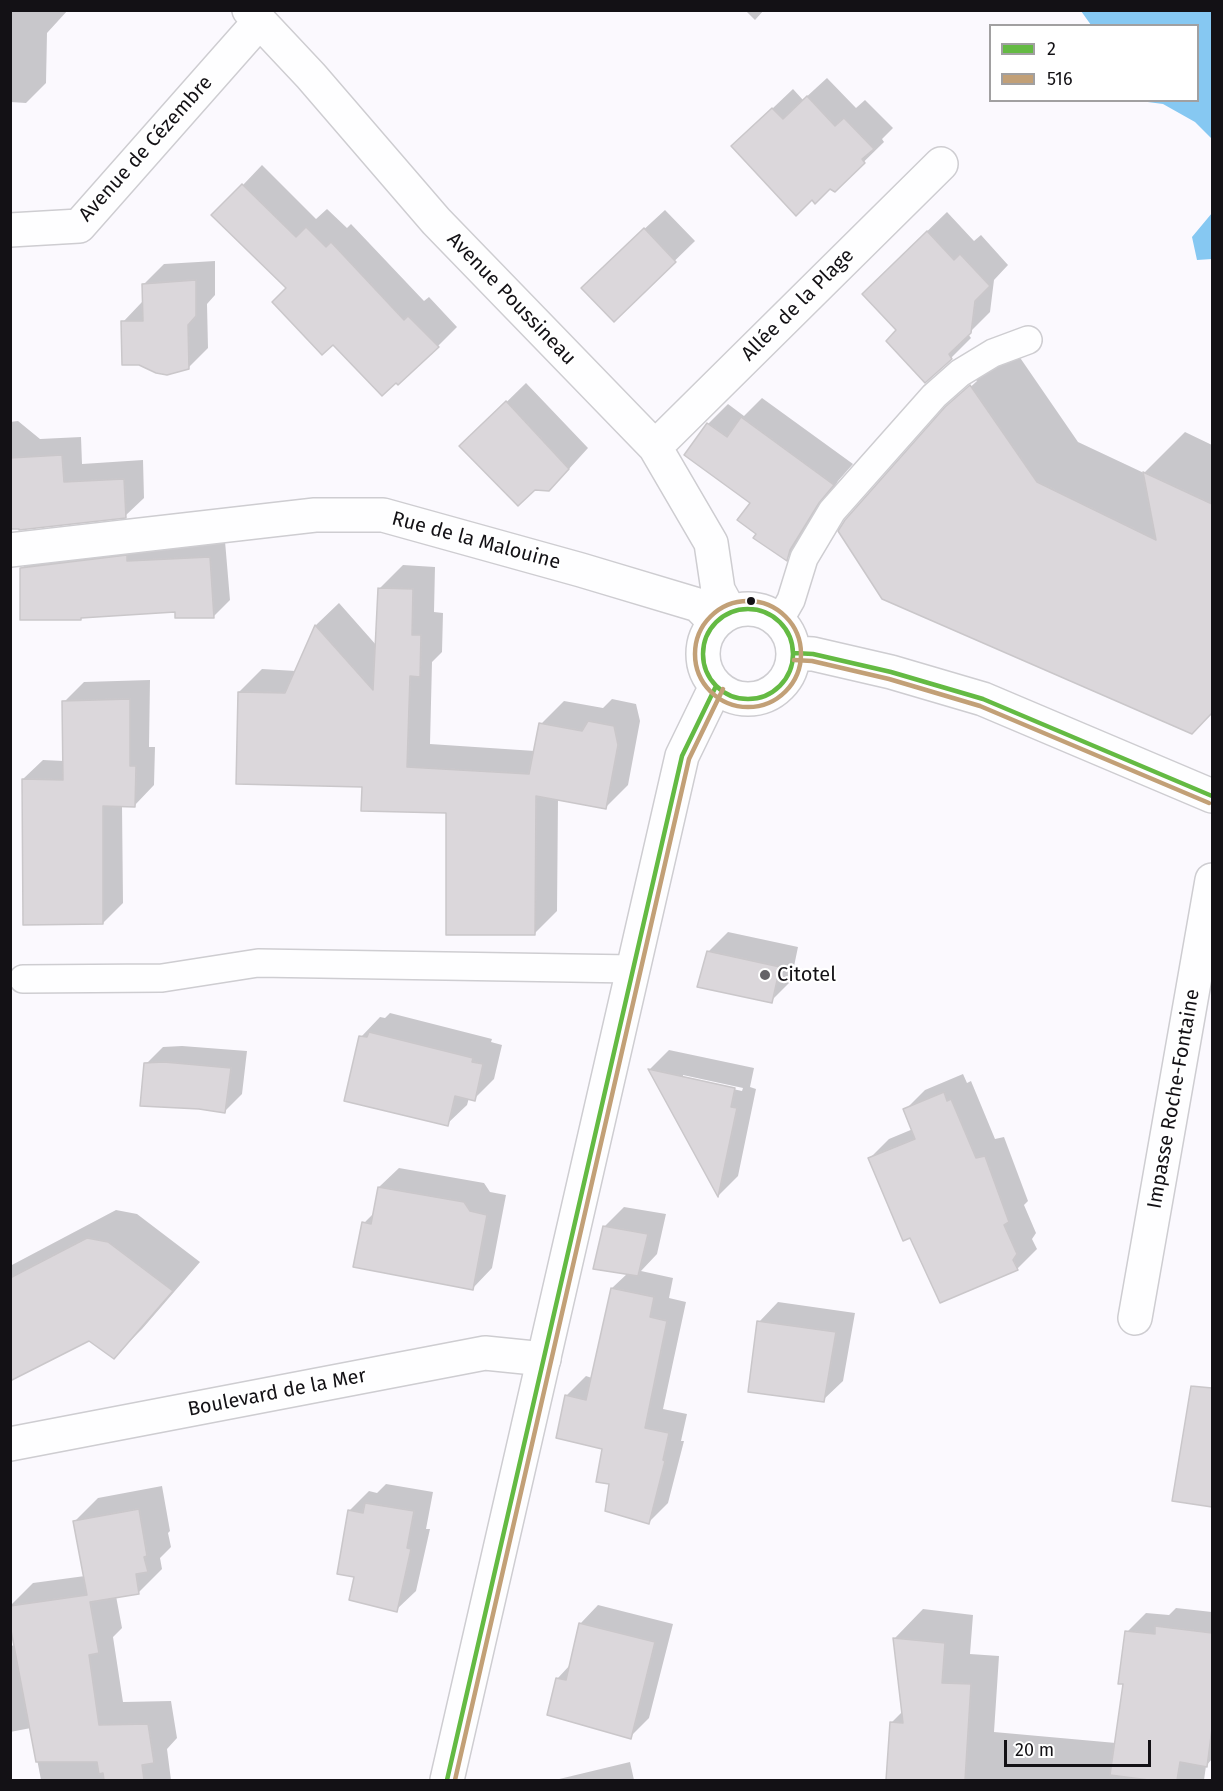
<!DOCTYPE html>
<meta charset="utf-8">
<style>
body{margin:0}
#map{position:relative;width:1223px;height:1791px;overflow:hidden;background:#fbf9fe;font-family:"Fira Sans",sans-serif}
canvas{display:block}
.frame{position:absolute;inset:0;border:12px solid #131115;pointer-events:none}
.legend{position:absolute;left:989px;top:24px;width:210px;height:78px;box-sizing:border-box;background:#fff;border:2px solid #a1a0a1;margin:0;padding:8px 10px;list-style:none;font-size:18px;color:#131115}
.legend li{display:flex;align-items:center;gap:12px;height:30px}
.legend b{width:30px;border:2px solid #a1a0a1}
.scale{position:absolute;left:1004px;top:1740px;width:147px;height:27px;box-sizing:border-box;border:3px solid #131115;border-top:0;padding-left:8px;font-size:18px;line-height:21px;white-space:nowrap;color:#131115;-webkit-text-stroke:4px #fff;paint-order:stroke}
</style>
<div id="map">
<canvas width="1223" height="1791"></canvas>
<div class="frame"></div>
<ul class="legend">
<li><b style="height:8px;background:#64ba43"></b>2</li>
<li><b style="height:8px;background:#c2a077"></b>516</li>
</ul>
<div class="scale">20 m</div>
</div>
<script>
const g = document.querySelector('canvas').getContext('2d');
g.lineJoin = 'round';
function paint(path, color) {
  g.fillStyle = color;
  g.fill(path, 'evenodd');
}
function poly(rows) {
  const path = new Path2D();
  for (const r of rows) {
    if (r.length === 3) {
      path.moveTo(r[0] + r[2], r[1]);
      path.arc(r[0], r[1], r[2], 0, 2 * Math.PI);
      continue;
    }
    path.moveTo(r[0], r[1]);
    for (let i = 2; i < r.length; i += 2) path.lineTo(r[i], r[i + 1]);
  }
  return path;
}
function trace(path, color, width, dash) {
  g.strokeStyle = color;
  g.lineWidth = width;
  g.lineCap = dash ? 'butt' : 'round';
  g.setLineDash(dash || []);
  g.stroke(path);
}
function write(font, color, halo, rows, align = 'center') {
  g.font = font + ' "Fira Sans",sans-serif';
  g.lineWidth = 4.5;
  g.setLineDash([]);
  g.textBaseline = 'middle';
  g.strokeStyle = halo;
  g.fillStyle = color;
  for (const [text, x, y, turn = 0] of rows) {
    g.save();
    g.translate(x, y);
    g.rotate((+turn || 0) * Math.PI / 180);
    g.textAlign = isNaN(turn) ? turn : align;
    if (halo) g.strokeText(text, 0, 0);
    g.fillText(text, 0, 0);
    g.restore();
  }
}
const water = poly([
 [1081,11,1212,11,1212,139,1195,122,1163,104,1140,101,1198,100,1198,26,1091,25],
 [1212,213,1212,259,1197,260,1192,237]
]);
const shadow = poly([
 [10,10,68,10,47,33,46,83,26,103,10,102],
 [745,10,764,10,755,20],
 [827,78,856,108,865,100,893,128,882,139,884,142,835,190,753,127,793,89,803,100],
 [262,165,316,219,327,209,347,228,351,224,424,301,429,297,457,327,438,346,288,288,243,185],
 [665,210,695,241,614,320,602,268],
 [947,212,974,241,981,235,1008,265,994,280,990,312,968,334,971,338,951,358,898,330,883,274],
 [215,261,215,295,207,304,208,348,188,368,123,322,142,302,144,302,144,284,164,264],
 [1012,346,1078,442,1144,473,1185,432,1212,445,1212,711,1192,732,962,395,977,381,975,379],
 [526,383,588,448,568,470,481,427],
 [762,398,853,464,838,481,810,529,806,540,786,559,758,534,752,503,708,424,728,404,744,416],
 [18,421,40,439,81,437,82,464,143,460,144,498,125,516,10,528,10,422],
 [225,541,230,600,214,616,176,610,22,568,38,552],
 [403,565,435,567,434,612,443,613,442,652,432,662,430,744,535,751,541,724,564,701,603,708,612,699,636,704,640,721,628,785,605,808,558,799,557,911,534,934,447,812,364,785,239,692,262,669,296,671,316,625,339,603,377,646,380,588],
 [150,680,149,747,155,747,154,785,135,805,122,805,123,903,103,923,23,779,43,760,64,761,64,702,84,682],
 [728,932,798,947,791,981,771,1001,708,952],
 [390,1013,492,1039,491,1042,502,1045,494,1079,474,1099,469,1098,467,1105,447,1124,361,1037,380,1017,385,1018],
 [182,1046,247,1051,242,1094,225,1111,146,1064,163,1047],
 [669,1050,754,1068,750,1087,756,1089,738,1176,719,1195,650,1069],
 [683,1075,743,1088,742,1091,683,1078],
 [963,1074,967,1083,971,1081,995,1139,1004,1137,1028,1201,1024,1205,1036,1233,1032,1239,1037,1249,1017,1269,911,1236,869,1159,889,1139,913,1129,905,1110,925,1090],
 [399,1168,484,1183,490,1192,506,1195,492,1268,473,1288,364,1223,375,1212,379,1187],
 [624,1207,666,1214,657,1254,641,1271,673,1278,669,1298,686,1302,663,1409,687,1414,681,1441,684,1441,668,1503,649,1522,611,1483,604,1448,566,1396,586,1376,592,1378,612,1288,628,1273,604,1227],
 [116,1210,137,1214,200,1262,142,1329,114,1357,89,1340,10,1379,10,1266],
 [778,1302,855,1313,843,1381,823,1400,759,1322],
 [1212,1394,1212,1506,1174,1499,1187,1419],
 [386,1484,433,1492,426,1529,430,1529,416,1591,396,1610,356,1576,349,1511,369,1491,377,1493],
 [162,1486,170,1531,168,1533,171,1547,160,1558,162,1569,138,1593,116,1596,122,1628,113,1637,123,1702,171,1701,177,1738,167,1749,171,1780,41,1780,31,1728,10,1732,10,1646,16,1645,10,1616,10,1606,33,1583,85,1576,74,1522,98,1498],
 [598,1605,673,1624,649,1718,630,1737,557,1679,570,1665,580,1624],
 [1176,1608,1212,1612,1212,1759,1206,1766,1204,1780,888,1780,891,1723,903,1711,895,1638,923,1609,973,1615,970,1654,999,1656,994,1732,1116,1743,1125,1683,1127,1632,1146,1613,1169,1615],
 [630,1762,634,1780,555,1780]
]);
const building = poly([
 [807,96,835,126,844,118,874,149,862,159,865,163,835,192,830,189,815,204,812,200,796,216,731,146,772,108,783,119,807,96],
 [242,184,296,237,306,227,326,247,331,242,404,320,408,316,439,347,398,385,396,383,382,396,333,345,322,355,272,302,286,288,211,215,242,184],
 [644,228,676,262,614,322,581,288,644,228],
 [927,231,954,260,960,254,990,286,975,301,971,333,949,354,952,359,925,383,886,341,896,330,862,294,927,231],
 [196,280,196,316,188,325,189,369,167,375,156,373,139,365,122,365,121,321,143,321,142,284,196,280],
 [970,385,1037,482,1156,540,1143,472,1212,504,1212,713,1192,734,882,599,838,531,845,520,945,407,970,385],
 [506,401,569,469,549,491,535,490,518,506,459,446,506,401],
 [741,417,834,485,819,503,790,550,787,561,753,538,756,534,737,520,750,503,684,455,707,423,727,437,741,417],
 [62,455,64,482,124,479,126,518,19,530,19,529,10,529,10,458,62,455],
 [127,555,127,561,210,557,214,618,175,618,175,612,81,618,81,620,20,620,20,568,127,555],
 [378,588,413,589,412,635,421,635,420,677,410,676,407,767,529,774,539,723,582,731,588,721,614,726,618,745,606,809,536,796,535,935,446,935,446,813,361,811,362,787,236,784,238,692,285,693,315,625,373,690,378,588],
 [130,699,130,766,136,766,135,807,103,806,103,924,23,925,22,779,63,780,62,701,130,699],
 [707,951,780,967,772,1003,697,987,707,951],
 [369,1032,473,1058,472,1062,483,1064,475,1101,455,1096,448,1126,344,1101,359,1036,367,1037,369,1032],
 [164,1062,231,1068,225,1113,199,1109,140,1106,144,1063,164,1062],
 [648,1069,735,1088,731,1107,737,1108,718,1197,648,1069],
 [944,1092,947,1101,951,1099,976,1158,985,1156,1009,1222,1004,1225,1017,1254,1013,1260,1018,1270,940,1303,910,1238,903,1241,868,1158,915,1139,903,1109,944,1092],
 [378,1187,464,1202,470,1211,487,1215,473,1290,353,1267,362,1222,371,1224,378,1187],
 [603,1226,648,1234,638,1276,593,1269,603,1226],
 [87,1238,108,1242,173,1291,114,1359,89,1341,10,1381,10,1278,87,1238],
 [611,1288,654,1297,650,1317,667,1321,645,1428,669,1433,663,1460,665,1461,649,1524,605,1511,609,1484,596,1482,602,1449,556,1438,565,1395,586,1400,611,1288],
 [757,1321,836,1332,824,1402,748,1392,757,1321],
 [1191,1386,1212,1388,1212,1507,1172,1501,1191,1386],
 [365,1503,414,1511,407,1548,411,1549,397,1612,349,1600,354,1577,337,1574,348,1510,363,1513,365,1503],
 [139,1509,147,1556,144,1557,148,1572,136,1574,139,1594,90,1602,99,1653,89,1655,99,1725,148,1724,154,1763,142,1765,144,1780,104,1780,103,1773,99,1774,97,1762,36,1762,10,1625,10,1606,87,1595,73,1521,139,1509],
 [579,1623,655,1642,631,1739,547,1715,556,1678,566,1680,579,1623],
 [1155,1626,1212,1633,1212,1728,1207,1767,1180,1762,1177,1780,1149,1780,1110,1775,1123,1684,1118,1684,1125,1631,1155,1634,1155,1626],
 [893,1638,945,1643,942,1683,971,1684,965,1780,886,1780,890,1722,903,1723,893,1638]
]);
const lane = poly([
 [779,621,791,600,804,558,832,511,934,396,960,373,993,353,1028,340],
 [23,979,162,978,258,963,633,969]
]);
const street = poly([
 [249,10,311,76,436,221,655,447,711,543,718,590,730,612],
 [10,230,79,226,260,21],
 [655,447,941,164],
 [10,550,315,515,383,515,581,570,698,605,715,622],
 [1135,1318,1212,880],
 [10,1444,485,1353,544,1359]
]);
const secondary = poly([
 [748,654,45],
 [794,653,813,654,891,672,983,699,1212,796],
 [447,1780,682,756,716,686]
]);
const bus1 = poly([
 [748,654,45],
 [794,653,813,654,891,672,983,699,1212,796],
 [447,1780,682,756,716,686]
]);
const bus2 = poly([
 [748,654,53],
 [794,660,812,661,889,679,980,706,1209,803],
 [455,1780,689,759,723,689]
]);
const markers = [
 [751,601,5,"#131115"],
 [765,975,6,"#646267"]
];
const streetNames = [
 ["Avenue de Cézembre",146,149,-48],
 ["Avenue Poussineau",511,299,46],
 ["Allée de la Plage",798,305,-45],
 ["Rue de la Malouine",476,541,15],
 ["Impasse Roche-Fontaine",1174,1099,-80],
 ["Boulevard de la Mer",277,1393,-11]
];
const poiNames = [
 ["Citotel",777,975]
];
paint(water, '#86c8f2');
paint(shadow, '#0003');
paint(building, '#dbd7db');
trace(building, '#cac7ca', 1.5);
trace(lane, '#cecdd1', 30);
trace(street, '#cecdd1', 36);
trace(secondary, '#cecdd1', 36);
trace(lane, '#fefeff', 27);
trace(street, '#fefeff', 33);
trace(secondary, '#fefeff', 33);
trace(bus1, '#64ba43', 4.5);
trace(bus2, '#c2a077', 4.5);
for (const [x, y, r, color] of markers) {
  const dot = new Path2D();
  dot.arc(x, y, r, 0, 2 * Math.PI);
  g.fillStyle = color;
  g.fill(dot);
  trace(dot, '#fff', 2);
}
write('20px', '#131115', '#fff', streetNames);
write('20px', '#131115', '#fff', poiNames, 'left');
</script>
